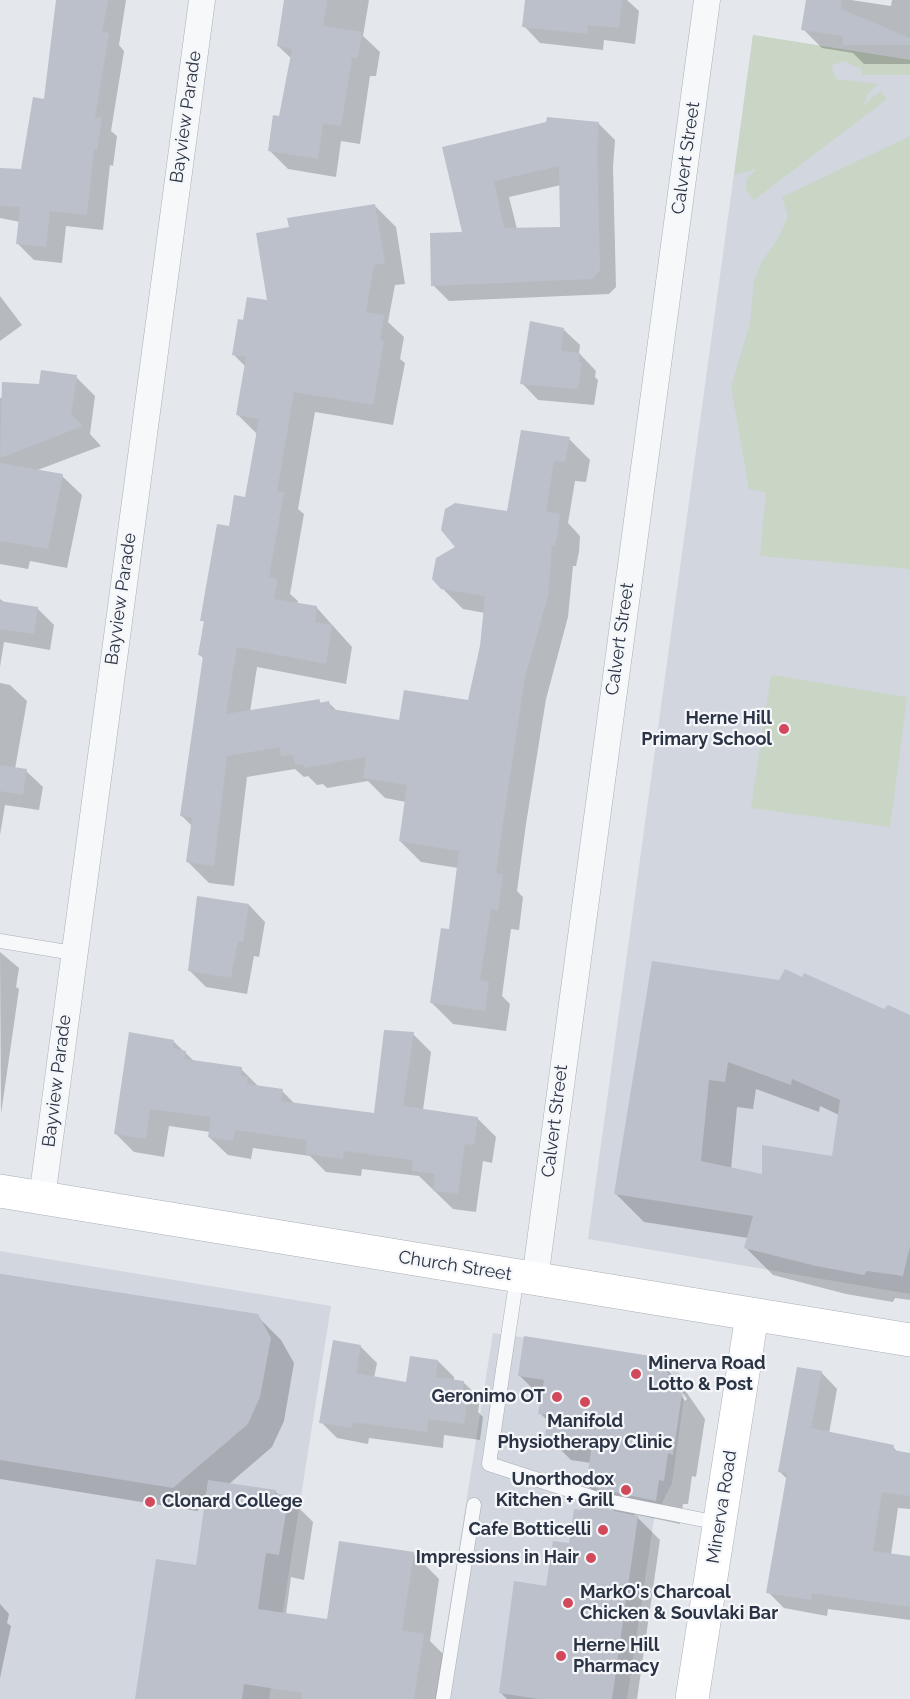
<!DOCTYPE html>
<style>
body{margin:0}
canvas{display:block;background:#e4e7ec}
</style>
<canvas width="910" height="1699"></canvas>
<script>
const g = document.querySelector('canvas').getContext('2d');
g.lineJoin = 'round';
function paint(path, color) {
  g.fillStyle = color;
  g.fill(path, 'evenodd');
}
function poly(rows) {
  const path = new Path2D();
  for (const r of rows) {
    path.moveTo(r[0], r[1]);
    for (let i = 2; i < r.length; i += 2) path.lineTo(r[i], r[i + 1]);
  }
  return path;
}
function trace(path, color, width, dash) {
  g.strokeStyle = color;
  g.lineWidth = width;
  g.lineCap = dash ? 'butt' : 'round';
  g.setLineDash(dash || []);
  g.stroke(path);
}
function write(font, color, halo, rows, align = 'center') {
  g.font = font + ' Raleway,sans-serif';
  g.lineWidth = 4.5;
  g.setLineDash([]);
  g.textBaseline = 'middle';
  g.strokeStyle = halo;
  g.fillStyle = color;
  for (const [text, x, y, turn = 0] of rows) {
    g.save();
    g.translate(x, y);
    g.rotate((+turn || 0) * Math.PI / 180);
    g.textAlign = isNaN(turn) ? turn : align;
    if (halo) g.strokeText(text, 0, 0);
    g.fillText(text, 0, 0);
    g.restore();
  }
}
const built = poly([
 [753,35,910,60,910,1294,588,1239],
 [0,1251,331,1306,269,1699,0,1699],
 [493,1333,670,1359,686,1383,672,1483,654,1519,627,1699,435,1699]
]);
const green = poly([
 [753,35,910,60,910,75,862,75,860,67,855,67,846,61,831,65,836,79,878,84,868,93,863,106,880,91,887,99,754,200,746,189,747,179,756,169,734,175],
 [910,136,910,569,760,556,766,492,749,489,731,387,750,324,754,282,761,263,779,237,788,216,782,197],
 [771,675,907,697,890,827,751,808]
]);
const shadow = poly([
 [57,0,126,0,119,45,124,51,111,131,117,136,113,166,110,165,103,230,66,226,62,263,34,260,18,244,20,222,0,218,0,169,22,171,45,100],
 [285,0,369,0,363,36,380,52,376,76,370,76,360,144,341,141,336,177,288,169,269,150,280,118,292,59,278,46],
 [527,0,627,0,639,11,635,44,604,40,603,50,540,43,524,26],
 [808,0,851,0,891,6,892,0,910,0,910,64,864,64,853,53,822,48,803,29],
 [599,124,615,140,613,167,616,287,609,294,449,301,433,285,464,233,444,148],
 [561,185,562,229,517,229,509,197],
 [375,206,396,227,405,284,395,285,388,322,404,337,400,359,405,363,393,425,315,412,298,509,304,514,290,594,298,601,297,605,317,608,352,647,346,684,257,667,250,712,319,701,322,704,329,703,338,712,400,722,469,701,481,646,485,613,463,609,442,588,509,513,569,439,590,460,586,482,575,481,568,523,580,536,579,552,576,566,573,566,568,617,546,699,526,824,517,891,523,897,519,930,511,929,502,996,510,1004,506,1031,453,1024,432,1003,450,931,458,868,421,862,400,841,406,802,385,798,368,781,327,788,323,784,317,785,308,776,304,777,295,769,247,777,234,886,209,883,188,862,192,826,182,816,204,659,200,655,205,623,202,620,230,528,247,499,258,435,237,414,246,367,234,355,244,322,269,302,291,228],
 [0,296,22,325,0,341],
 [563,329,580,345,579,353,596,371,595,377,598,380,594,405,538,400,522,383],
 [76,377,95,396,90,434,101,446,35,471,62,476,82,495,67,568,30,561,28,569,0,564,0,398],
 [0,599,5,603,37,608,54,625,50,650,4,642,0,667],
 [0,683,10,685,27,701,15,769,26,771,43,787,39,810,5,805,0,835],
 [249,905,265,922,259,957,254,956,247,994,206,987,190,971],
 [0,952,19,968,16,987,19,989,1,1114],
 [653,963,910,1016,910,1300,895,1298,893,1302,846,1294,773,1275,745,1247,748,1238,644,1222,616,1194],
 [756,1089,819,1112,820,1106,839,1115,833,1158,763,1176,731,1169,737,1107,753,1109],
 [413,1034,431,1052,423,1110,477,1118,496,1137,492,1163,483,1161,476,1212,453,1209,419,1176,362,1169,361,1176,326,1172,310,1156,253,1148,251,1159,228,1155,209,1137,210,1132,169,1126,164,1157,134,1152,115,1133,173,1041,195,1062,241,1069,260,1088,282,1091,295,1104,376,1115],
 [0,1274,257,1316,281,1340,294,1363,284,1421,272,1447,229,1484,275,1491,280,1496,288,1497,313,1522,304,1580,291,1577,286,1614,328,1621,413,1553,439,1579,430,1641,449,1660,444,1699,137,1699,197,1566,206,1504,197,1511,0,1479],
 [360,1346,377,1363,374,1378,407,1384,438,1361,454,1377,454,1381,463,1382,480,1398,478,1412,483,1417,480,1440,444,1435,443,1448,369,1438,368,1444,337,1438,321,1422],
 [656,1359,680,1383,705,1419,696,1477,692,1476,688,1504,683,1504,680,1524,634,1514,660,1540,637,1699,507,1699,500,1692,570,1545,615,1512,587,1485,591,1463,571,1460,547,1436,549,1422,540,1413,542,1398,520,1376],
 [670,1379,674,1379,687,1399,685,1401],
 [821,1372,837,1389,829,1434,893,1447,899,1453,910,1454,910,1509,898,1508,891,1555,910,1558,910,1620,828,1609,827,1616,784,1608,768,1592,787,1479,779,1471],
 [0,1604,9,1614,7,1623,11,1626,0,1678]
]);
const building = poly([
 [56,0,108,0,102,32,109,33,95,117,102,118,97,150,94,149,87,215,50,211,46,247,16,244,20,207,0,206,0,168,21,169,33,97,44,99],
 [284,0,327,0,323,26,362,32,358,58,352,58,341,126,323,123,318,159,268,151,273,115,279,116,292,49,277,46],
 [525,0,622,0,619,28,588,25,587,34,522,27],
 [806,0,842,0,841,9,910,38,910,45,843,45,843,36,801,30],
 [547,117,599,122,597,150,600,270,592,279,431,286,430,233,462,232,442,147,546,122],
 [559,166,560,227,504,228,494,181],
 [375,204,385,263,374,265,366,312,384,315,380,340,384,341,373,405,294,392,277,491,284,492,269,577,278,579,274,599,317,606,315,622,332,625,326,664,237,647,226,714,320,699,319,703,329,701,331,709,399,720,404,690,468,700,480,646,485,596,441,589,432,579,436,558,455,547,441,530,445,509,455,503,507,511,521,430,570,437,565,462,554,461,546,511,560,514,558,531,555,546,552,545,548,596,525,677,506,802,496,873,503,875,498,910,491,909,480,980,489,982,485,1011,430,1003,441,928,449,929,459,851,399,841,407,785,363,778,366,757,304,768,303,764,295,765,293,755,281,756,280,747,227,756,214,866,186,862,192,818,180,816,203,656,198,655,204,621,200,621,217,524,229,526,234,495,245,497,259,419,236,415,246,357,232,355,238,319,243,320,247,297,267,300,256,233,289,227,287,218],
 [530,321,564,328,561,351,580,353,579,362,582,362,578,389,520,384],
 [41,370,77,375,71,414,83,426,0,458,2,382,39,384],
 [0,463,63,474,48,549,0,541],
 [0,601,38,607,34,634,0,629],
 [0,765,27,769,23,795,0,791],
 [197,896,249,904,243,942,238,941,231,978,188,971],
 [652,961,779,980,785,969,802,977,804,973,884,1009,888,1005,910,1015,910,1246,903,1276,867,1271,864,1275,816,1266,744,1248,753,1216,614,1194],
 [728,1062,791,1085,792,1079,840,1100,832,1156,762,1145,762,1174,701,1161,709,1080,725,1082],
 [384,1030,414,1032,403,1106,478,1117,474,1145,465,1144,458,1194,433,1191,435,1174,412,1171,413,1160,344,1151,343,1159,306,1154,307,1140,235,1130,233,1141,208,1137,211,1117,150,1109,146,1139,114,1134,129,1032,174,1040,173,1048,186,1051,185,1059,242,1067,241,1076,248,1077,247,1084,283,1089,281,1101,374,1113],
 [0,1274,258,1314,271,1338,260,1397,248,1424,173,1488,0,1460],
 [524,1336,657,1357,682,1394,673,1455,668,1453,664,1481,659,1480,656,1501,586,1486,592,1444,545,1437,548,1415,538,1414,544,1380,518,1376],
 [333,1340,361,1345,356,1373,406,1382,410,1356,438,1360,436,1377,464,1381,462,1398,468,1399,464,1424,428,1419,427,1432,353,1422,352,1428,319,1423],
 [797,1367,822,1371,811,1428,894,1445,893,1450,910,1453,910,1496,882,1492,873,1551,910,1556,910,1607,812,1593,811,1600,766,1593,787,1473,778,1472],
 [208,1480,276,1490,275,1494,289,1495,279,1555,266,1553,258,1609,327,1619,339,1541,414,1552,402,1630,424,1634,414,1699,301,1699,302,1693,244,1684,242,1699,135,1699,156,1559,196,1565],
 [582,1504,638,1516,612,1699,539,1699,499,1693,514,1581,546,1586,553,1541,569,1543,574,1509,581,1510]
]);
const lane = poly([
 [0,941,73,953],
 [517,1276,489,1464,597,1499,719,1523],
 [443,1699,474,1505]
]);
const street = poly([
 [42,1198,202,0],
 [535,1279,707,0]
]);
const secondary = poly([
 [0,1191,910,1340],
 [692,1699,752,1315]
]);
const markers = [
 [784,729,6,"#d1495b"],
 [636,1374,6,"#d1495b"],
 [557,1397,6,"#d1495b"],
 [585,1402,6,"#d1495b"],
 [626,1490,6,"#d1495b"],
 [150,1502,6,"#d1495b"],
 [603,1530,6,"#d1495b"],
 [591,1558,6,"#d1495b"],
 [568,1603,6,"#d1495b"],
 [561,1656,6,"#d1495b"]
];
const streetNames = [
 ["Bayview Parade",186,117,-82],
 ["Calvert Street",686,158,-82],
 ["Bayview Parade",121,599,-82],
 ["Calvert Street",620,639,-82],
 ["Bayview Parade",57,1081,-83],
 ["Calvert Street",555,1121,-83],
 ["Church Street",455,1266,9],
 ["Minerva Road",722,1507,-81]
];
const poiNames = [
 ["Herne Hill",772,719],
 ["Primary School",772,740],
 ["Minerva Road",648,1364,"left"],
 ["Lotto & Post",648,1385,"left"],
 ["Geronimo OT",545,1397],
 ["Manifold",585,1422,"center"],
 ["Physiotherapy Clinic",585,1443,"center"],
 ["Unorthodox",614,1480],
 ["Kitchen + Grill",614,1501],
 ["Clonard College",162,1502,"left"],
 ["Cafe Botticelli",591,1530],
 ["Impressions in Hair",579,1558],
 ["MarkO's Charcoal",580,1593,"left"],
 ["Chicken & Souvlaki Bar",580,1614,"left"],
 ["Herne Hill",573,1646,"left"],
 ["Pharmacy",573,1667,"left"]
];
paint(built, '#d2d6de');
paint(green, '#c9d6c5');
paint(shadow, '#0003');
paint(building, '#bbc0ca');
trace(lane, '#a9aeb7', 15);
trace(street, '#a9aeb7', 27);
trace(secondary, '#a9aeb7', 34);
trace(lane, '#f7f8fa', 14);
trace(street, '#f7f8fa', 26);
trace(secondary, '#fff', 33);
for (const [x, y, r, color] of markers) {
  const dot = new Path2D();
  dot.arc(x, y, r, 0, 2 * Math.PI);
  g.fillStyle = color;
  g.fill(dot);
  trace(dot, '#f4f6f9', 2);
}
write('18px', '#2b3445', '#f4f6f9', streetNames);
write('bold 18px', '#2b3445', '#f4f6f9', poiNames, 'right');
</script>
